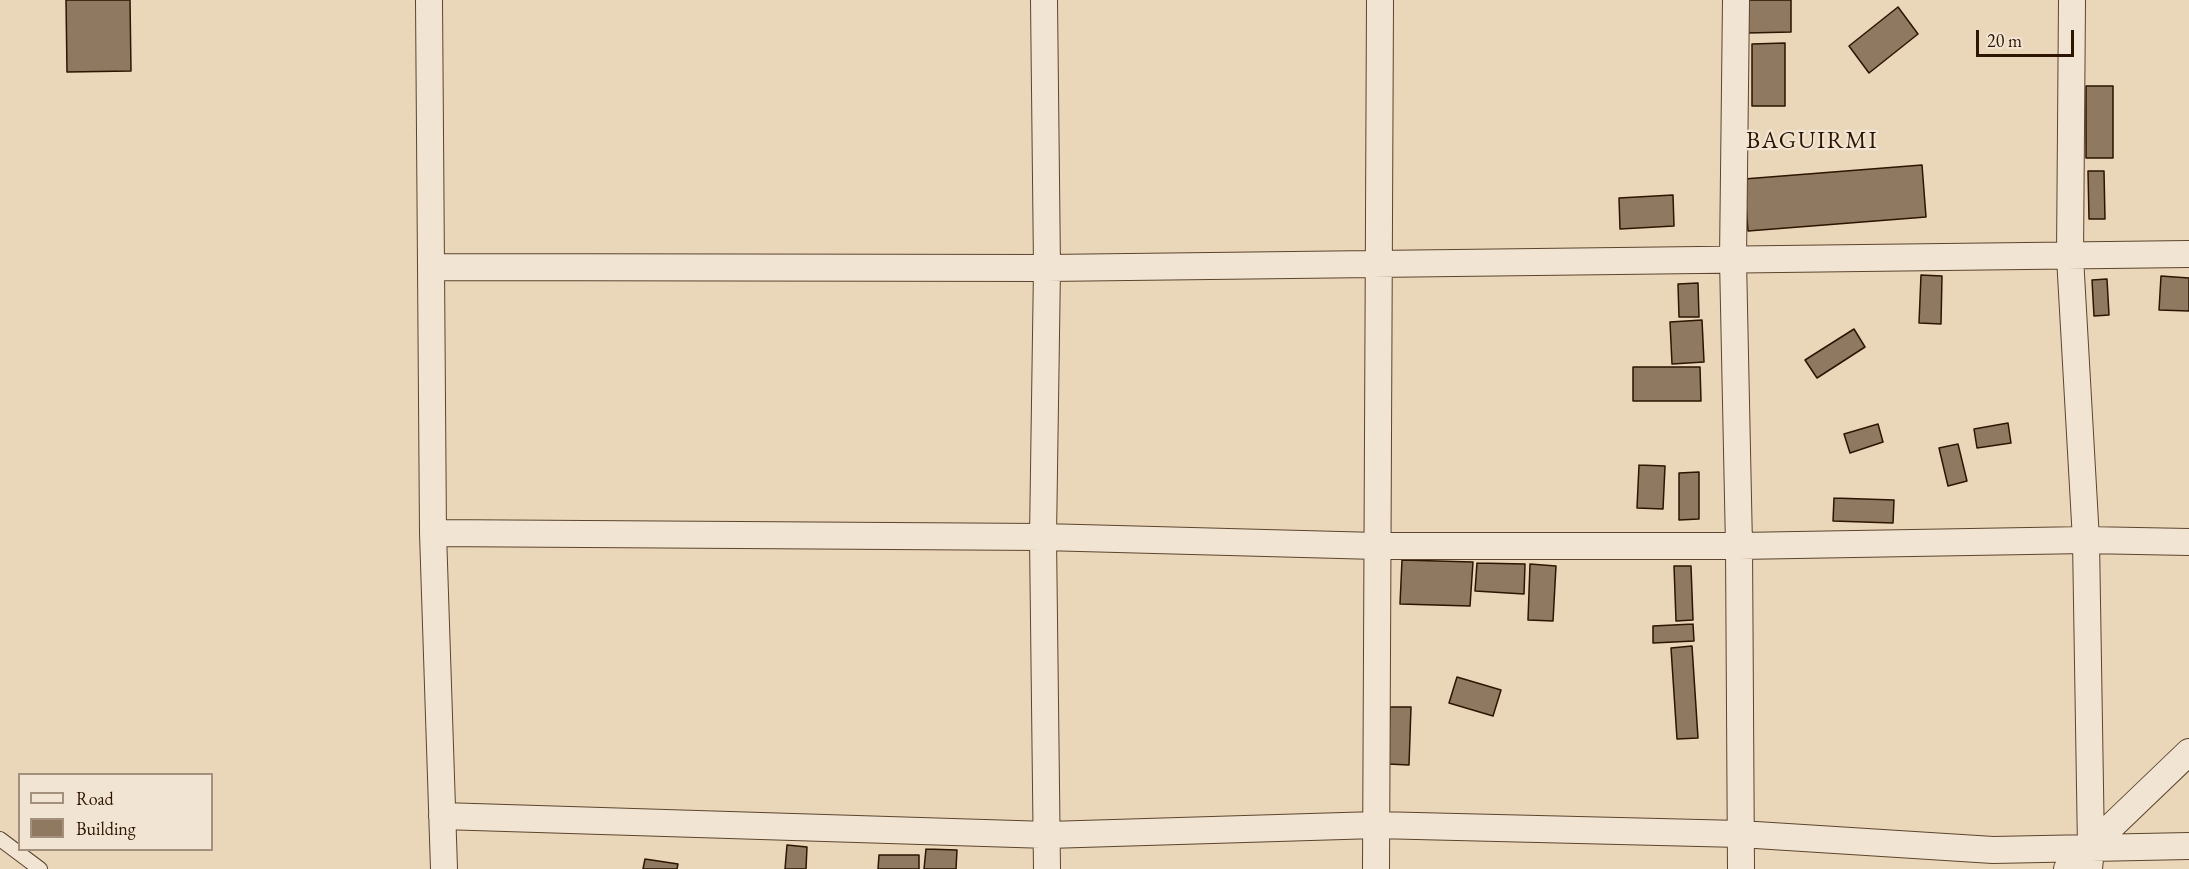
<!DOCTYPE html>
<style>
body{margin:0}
#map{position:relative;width:2189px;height:869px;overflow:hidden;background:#ead6b9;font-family:"EB Garamond",serif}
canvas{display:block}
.legend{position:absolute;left:18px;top:773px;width:195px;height:78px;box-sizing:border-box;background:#f1e4d2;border:2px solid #a3917e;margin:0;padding:8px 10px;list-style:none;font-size:18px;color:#2d1500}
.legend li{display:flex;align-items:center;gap:12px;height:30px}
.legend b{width:30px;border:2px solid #a3917e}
.scale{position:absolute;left:1976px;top:30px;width:98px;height:27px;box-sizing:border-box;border:3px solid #2d1500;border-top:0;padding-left:8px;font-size:18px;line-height:21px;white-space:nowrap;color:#2d1500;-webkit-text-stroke:4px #f1e4d2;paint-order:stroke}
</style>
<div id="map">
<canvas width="2189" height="869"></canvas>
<ul class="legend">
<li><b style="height:8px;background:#f1e4d2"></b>Road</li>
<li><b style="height:16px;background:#8f7960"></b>Building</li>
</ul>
<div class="scale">20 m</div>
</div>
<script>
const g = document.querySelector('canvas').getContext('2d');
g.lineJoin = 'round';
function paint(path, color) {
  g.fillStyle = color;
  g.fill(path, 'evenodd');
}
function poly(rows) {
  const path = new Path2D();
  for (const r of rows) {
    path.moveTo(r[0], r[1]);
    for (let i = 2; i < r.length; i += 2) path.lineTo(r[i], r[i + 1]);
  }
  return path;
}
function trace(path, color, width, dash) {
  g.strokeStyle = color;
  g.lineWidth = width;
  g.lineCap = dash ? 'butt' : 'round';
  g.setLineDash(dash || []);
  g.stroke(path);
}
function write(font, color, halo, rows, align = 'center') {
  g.font = font + ' "EB Garamond",serif';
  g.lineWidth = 4.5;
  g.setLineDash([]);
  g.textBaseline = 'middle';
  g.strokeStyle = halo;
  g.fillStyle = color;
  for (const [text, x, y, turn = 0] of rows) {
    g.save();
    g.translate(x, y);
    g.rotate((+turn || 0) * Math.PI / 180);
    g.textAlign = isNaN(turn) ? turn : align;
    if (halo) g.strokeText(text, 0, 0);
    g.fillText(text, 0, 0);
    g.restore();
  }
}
const building = poly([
 [66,0,130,0,131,71,67,72,66,0],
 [1746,0,1791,0,1791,32,1747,33,1746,0],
 [1898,7,1918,34,1869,73,1849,46,1898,7],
 [1785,43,1785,106,1752,106,1752,44,1785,43],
 [2086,86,2113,86,2113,158,2086,158,2086,86],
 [1922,165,1926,217,1748,231,1744,179,1922,165],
 [2088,171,2104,171,2105,219,2089,219,2088,171],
 [1673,195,1674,226,1620,229,1619,198,1673,195],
 [1921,275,1942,276,1941,324,1919,323,1921,275],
 [2161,276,2189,278,2189,311,2159,310,2161,276],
 [2107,279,2109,315,2094,316,2092,280,2107,279],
 [1698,283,1699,317,1679,317,1678,284,1698,283],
 [1702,320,1704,362,1672,364,1670,322,1702,320],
 [1854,329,1865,347,1817,378,1805,360,1854,329],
 [1633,367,1700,367,1701,401,1633,401,1633,367],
 [2008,423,2011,443,1977,448,1974,429,2008,423],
 [1878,424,1883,442,1850,453,1844,434,1878,424],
 [1958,444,1967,481,1948,486,1939,448,1958,444],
 [1639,465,1665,466,1663,509,1637,508,1639,465],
 [1699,472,1699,519,1679,520,1679,473,1699,472],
 [1834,498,1894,500,1893,523,1833,521,1834,498],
 [1402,560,1473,562,1470,606,1400,604,1402,560],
 [1477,563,1525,564,1524,594,1475,591,1477,563],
 [1530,564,1556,566,1553,621,1528,620,1530,564],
 [1674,566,1691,566,1693,620,1676,621,1674,566],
 [1693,624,1694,641,1653,643,1653,626,1693,624],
 [1692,646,1698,738,1677,739,1671,648,1692,646],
 [1457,677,1501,690,1493,716,1449,703,1457,677],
 [1390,707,1411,707,1409,765,1388,764,1390,707],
 [787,845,807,847,806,869,785,869,787,845],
 [926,849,957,850,956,869,924,869,926,849],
 [879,855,919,855,919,869,878,869,879,855],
 [645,859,678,864,677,869,643,869,645,859]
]);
const service = poly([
 [0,839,40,869]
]);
const minor = poly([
 [429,0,433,533,444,869],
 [1044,0,1047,268,1043,537,1047,869],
 [1736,0,1733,259,1739,546,1741,869],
 [2072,0,2070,257,2086,540,2091,848,2089,869],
 [431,267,1047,268,2189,254],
 [433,533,1043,537,1377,546,1739,546,2086,540,2189,542],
 [442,816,1048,835,1376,825,1740,834,1993,850,2189,846],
 [1376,869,1380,0],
 [2067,869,2189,752]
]);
const neighbourhoodNames = [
 ["BAGUIRMI",1812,141]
];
paint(building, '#8f7960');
trace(building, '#2d1500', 1.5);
trace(service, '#5c452e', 16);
trace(minor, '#5c452e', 28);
trace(service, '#f1e4d2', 14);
trace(minor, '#f1e4d2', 26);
g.letterSpacing = '1.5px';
write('24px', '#2d1500', '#f1e4d2', neighbourhoodNames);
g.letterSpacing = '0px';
</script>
